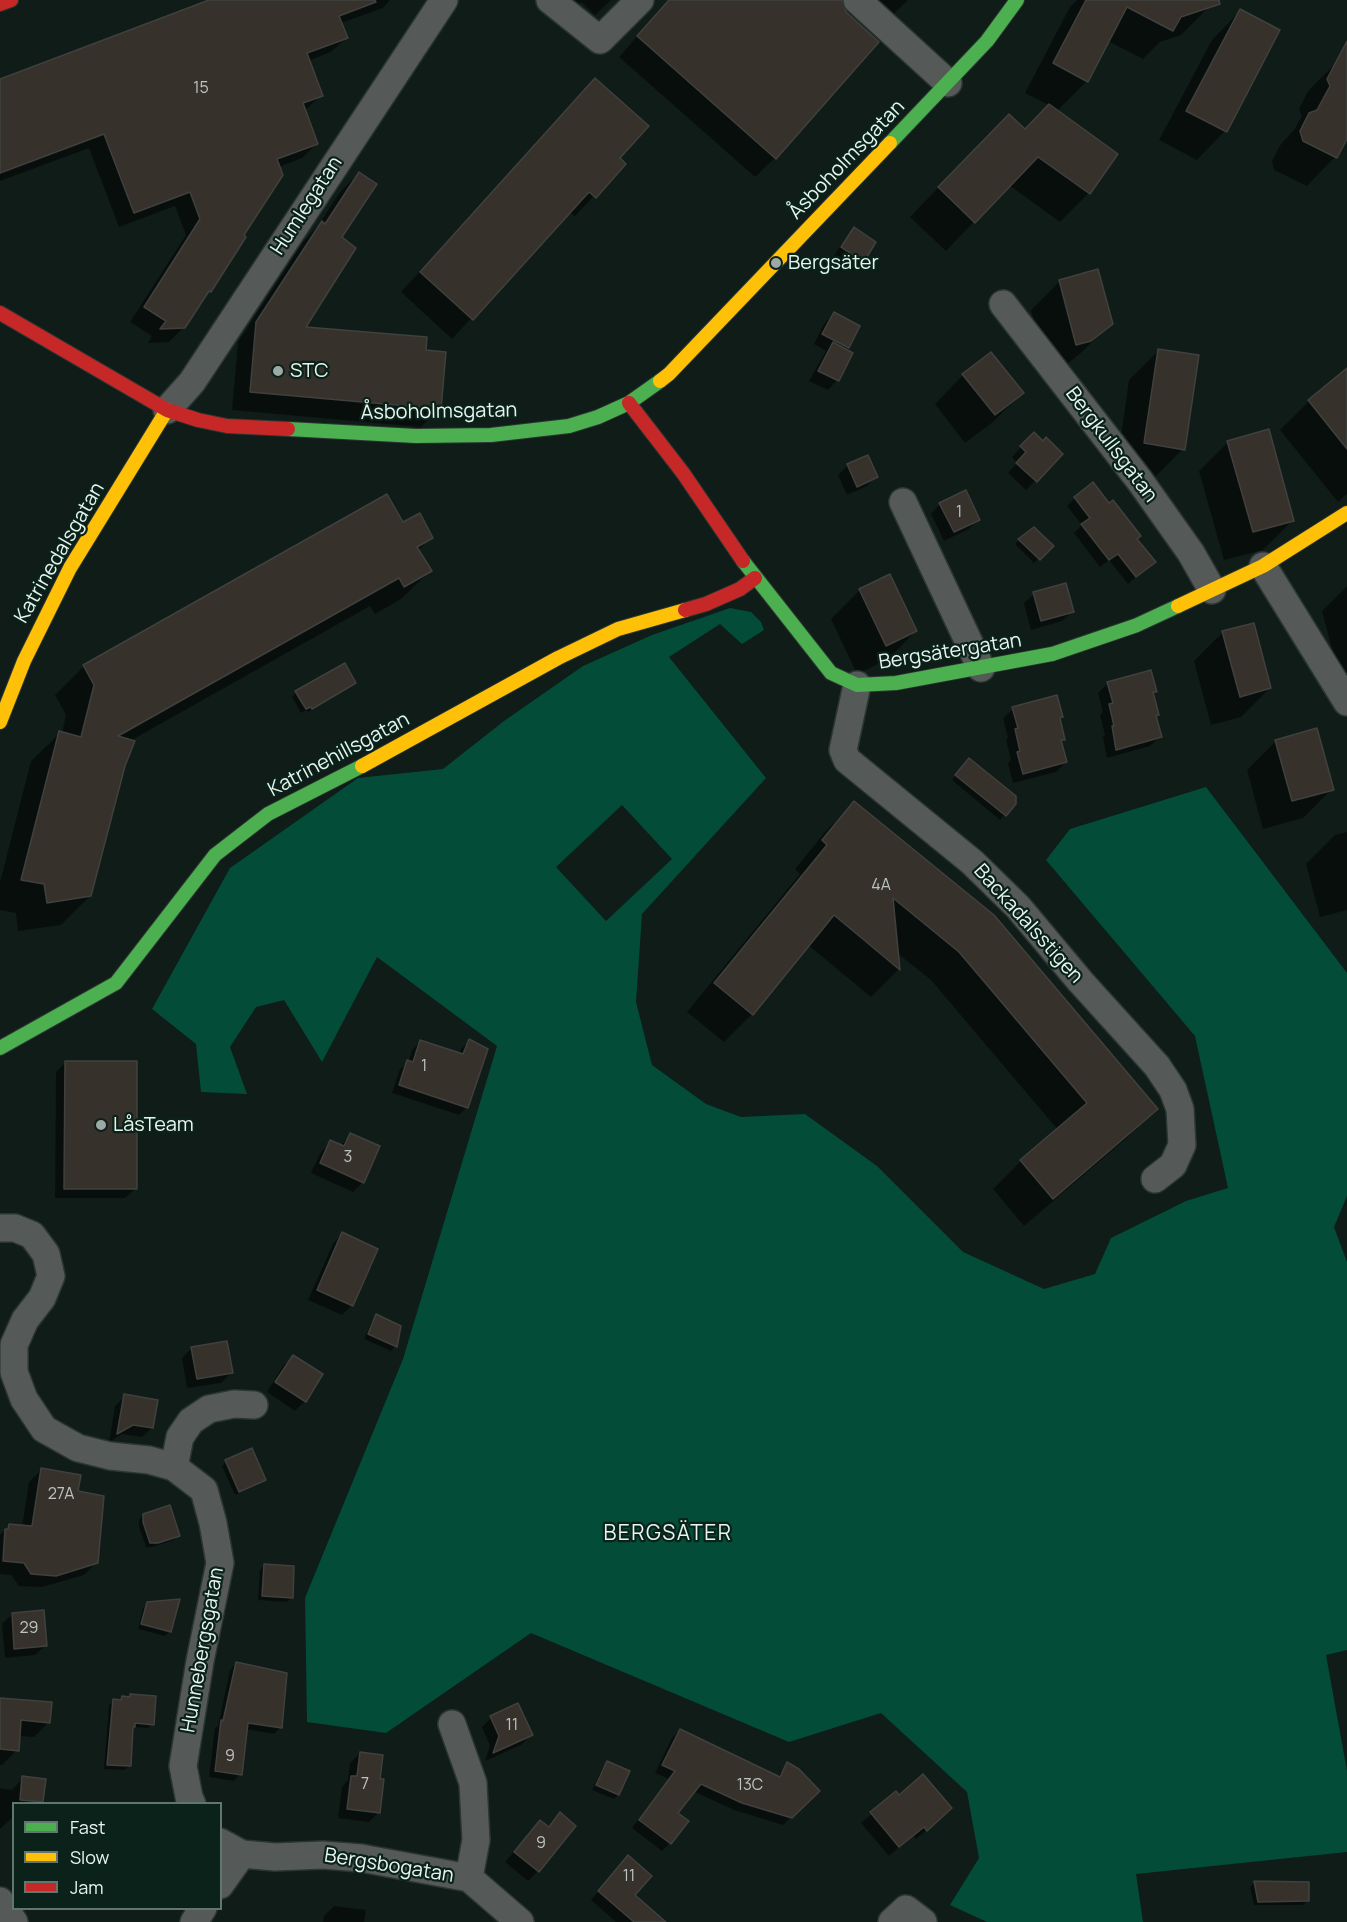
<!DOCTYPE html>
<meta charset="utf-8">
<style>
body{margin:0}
#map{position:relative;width:1347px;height:1922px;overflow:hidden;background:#101c18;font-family:Manrope,sans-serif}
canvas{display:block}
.legend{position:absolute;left:12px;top:1802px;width:210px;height:108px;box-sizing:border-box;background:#0a2219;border:2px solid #62766f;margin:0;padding:8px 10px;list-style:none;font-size:18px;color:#e7f5ef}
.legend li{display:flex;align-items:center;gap:12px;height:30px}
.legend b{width:30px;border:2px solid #62766f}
</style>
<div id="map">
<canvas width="1347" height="1922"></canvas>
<ul class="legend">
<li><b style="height:8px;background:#4caf50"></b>Fast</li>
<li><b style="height:8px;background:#ffc107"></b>Slow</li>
<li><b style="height:8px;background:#c62828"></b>Jam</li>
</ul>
</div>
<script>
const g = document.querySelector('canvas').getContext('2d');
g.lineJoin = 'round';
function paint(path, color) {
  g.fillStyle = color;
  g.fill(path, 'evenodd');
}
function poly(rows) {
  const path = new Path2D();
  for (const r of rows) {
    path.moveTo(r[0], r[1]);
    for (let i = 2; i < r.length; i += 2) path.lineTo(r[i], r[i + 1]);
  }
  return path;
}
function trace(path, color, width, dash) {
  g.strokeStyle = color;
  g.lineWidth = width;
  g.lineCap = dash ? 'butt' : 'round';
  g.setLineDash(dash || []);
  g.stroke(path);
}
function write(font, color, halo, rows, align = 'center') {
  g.font = font + ' Manrope,sans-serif';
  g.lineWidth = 4.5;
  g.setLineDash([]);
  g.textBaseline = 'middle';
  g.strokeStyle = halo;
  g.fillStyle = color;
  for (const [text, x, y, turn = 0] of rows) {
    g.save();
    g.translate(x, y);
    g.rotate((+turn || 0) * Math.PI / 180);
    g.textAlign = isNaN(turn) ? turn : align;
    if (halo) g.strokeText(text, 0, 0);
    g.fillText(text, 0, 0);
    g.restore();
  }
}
const forest = poly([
 [730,608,751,612,761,622,764,630,742,644,720,624,669,657,766,778,642,914,636,1002,652,1065,706,1104,741,1117,805,1114,877,1166,963,1252,1044,1289,1095,1274,1111,1238,1186,1201,1228,1188,1195,1036,1046,860,1070,829,1206,787,1347,973,1347,1196,1334,1227,1347,1262,1347,1650,1326,1655,1347,1771,1347,1852,1136,1874,1143,1922,987,1922,950,1905,979,1858,967,1792,881,1713,789,1742,531,1633,386,1733,307,1722,305,1598,403,1359,497,1046,377,957,322,1062,284,1000,256,1007,230,1047,247,1094,201,1092,196,1044,152,1009,230,868,358,778,443,769,504,721,583,666,652,635],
 [622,805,672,859,606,921,556,867]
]);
const shadow = poly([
 [213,0,390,0,383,8,341,23,346,38,331,52,308,61,321,96,304,111,316,144,302,158,279,167,242,236,244,237,184,327,169,342,148,343,152,336,130,322,186,235,175,206,119,227,89,148,0,181,0,80],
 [575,0,611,0,595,15,581,2,579,4],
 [669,0,840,0,775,158,755,177,619,57],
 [847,0,908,0,888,19],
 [1077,0,1196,0,1209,7,1181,35,1160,42,1143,59,1108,41,1087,81,1057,111,1089,193,1060,222,1009,185,946,251,910,217,980,144,1024,131,1049,105,1025,93,1070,7],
 [1240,11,1225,131,1197,160,1159,140,1212,40],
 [1347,60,1347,135,1335,157,1307,186,1274,170,1272,161,1281,144,1294,130,1302,116,1299,109,1308,91,1337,62],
 [576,100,618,158,624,164,575,216,569,212,452,339,401,292],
 [359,173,340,238,303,328,424,352,440,408,421,427,232,410,238,342,303,242,318,226,340,192],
 [854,229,862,261,853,270,833,257,845,239],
 [1060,281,1111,323,1082,352,1061,369,1047,373,1031,310],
 [834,314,848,347,844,350,851,354,837,380,828,390,809,381,826,351,814,344,824,324],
 [1158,351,1183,449,1154,478,1116,471,1129,380],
 [963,375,1022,393,993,422,965,443,935,404],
 [1347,381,1347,494,1338,502,1280,430,1309,401],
 [1034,434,1043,442,1061,454,1026,490,1008,473,1017,463,1012,457],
 [1228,442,1292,521,1263,550,1224,560,1199,471],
 [848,465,876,476,867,486,847,495,838,475],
 [1075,498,1136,539,1154,562,1128,584,1109,560,1100,567,1074,533,1082,525,1067,506],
 [940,504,978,519,969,529,944,541,931,514],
 [402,524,431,537,418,551,430,571,401,599,375,614,370,606,130,741,90,896,61,925,18,931,16,913,0,910,0,882,31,761,60,733,62,733,66,715,55,695,84,666],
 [1019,540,1052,546,1034,563,1015,544],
 [1347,586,1347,706,1322,611],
 [860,590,916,631,887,660,857,674,831,619],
 [1034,594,1072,612,1062,621,1031,630,1024,603],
 [1223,632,1270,688,1241,717,1211,725,1194,661],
 [354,683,308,712,307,710,301,713,292,697,296,692],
 [1108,683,1155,691,1152,694,1155,717,1160,737,1150,746,1107,758,1103,737,1105,735,1100,715,1103,712,1098,693],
 [1013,709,1061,717,1058,720,1063,739,1060,742,1066,762,1056,772,1013,783,1008,763,1011,760,1006,740,1008,738,1003,718],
 [1276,741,1332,789,1303,818,1263,829,1247,770],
 [965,765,1014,803,1000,820,952,780],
 [854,803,1156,1108,1128,1137,1024,1226,993,1189,1021,1161,1058,1130,931,980,897,953,899,969,871,997,808,945,752,1014,724,1042,687,1012,800,874,795,869,826,831],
 [1347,832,1347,910,1320,917,1306,864,1335,835],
 [469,1041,467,1107,459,1115,392,1093,400,1069,409,1061,412,1050,420,1042,459,1054,461,1049],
 [66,1062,135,1189,125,1198,55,1198,56,1072],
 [350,1135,363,1182,353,1192,311,1173,321,1152,331,1142,340,1146],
 [342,1234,352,1305,342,1315,308,1300,333,1244],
 [377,1316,395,1346,391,1351,364,1339,372,1321],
 [192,1348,231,1373,221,1383,187,1388,182,1358],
 [293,1357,321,1375,305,1401,295,1411,267,1392,283,1366],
 [125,1396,152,1428,142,1437,122,1434,109,1442,115,1406],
 [226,1462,264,1479,259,1484,235,1495,222,1466],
 [41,1470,76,1492,97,1562,84,1575,42,1587,19,1586,11,1575,0,1574,0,1535,9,1526,22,1527,29,1482],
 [143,1515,178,1536,174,1540,152,1547,146,1547,139,1527,139,1520],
 [264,1566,291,1598,287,1602,258,1600,260,1570],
 [148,1603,170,1631,165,1636,138,1629,143,1608],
 [12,1614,45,1646,35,1655,5,1658,2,1624],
 [236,1663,281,1727,274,1734,246,1729,240,1774,234,1781,209,1777,215,1728,218,1726,230,1670],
 [131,1695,152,1724,148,1728,132,1727,129,1765,125,1770,104,1769,109,1705,114,1701,119,1701,123,1697,128,1698],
 [0,1700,49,1722,34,1737,19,1736,17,1750,2,1765,0,1765],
 [491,1718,531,1735,521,1745,485,1761,490,1746,482,1727],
 [680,1730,777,1777,787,1764,818,1791,783,1825,734,1810,693,1791,676,1813,670,1843,662,1851,632,1828,669,1779,655,1773,672,1738],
 [360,1753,378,1780,379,1812,369,1822,338,1818,342,1787,348,1780,350,1763],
 [607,1763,628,1771,618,1795,614,1799,592,1790,603,1767],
 [23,1778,41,1802,40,1804,14,1804,14,1816,0,1829,0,1788,12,1790],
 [896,1793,899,1797,941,1818,916,1839,913,1835,889,1856,861,1823],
 [561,1815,538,1871,528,1881,505,1862,540,1822,548,1828],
 [620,1865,632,1896,644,1922,616,1922,591,1900],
 [1254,1883,1308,1900,1303,1905,1254,1905,1250,1887],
 [334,1906,366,1910,364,1922,323,1922,324,1916]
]);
const building = poly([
 [209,0,375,0,376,2,339,16,348,38,307,53,323,96,303,103,318,144,277,159,283,175,244,235,246,237,211,292,209,291,185,328,160,329,166,321,144,307,200,219,190,192,134,213,104,134,0,173,0,79,209,0],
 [669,0,842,0,846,12,879,42,776,159,637,36,669,0],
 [1086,0,1219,0,1220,4,1181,17,1173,31,1127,7,1088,82,1053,63,1086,0],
 [1240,9,1280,30,1227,132,1186,111,1240,9],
 [1347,41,1347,139,1337,158,1303,141,1300,131,1309,113,1317,110,1330,86,1327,79,1347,41],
 [595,78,649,126,620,158,626,164,596,198,589,192,473,320,420,272,595,78],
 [1049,104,1118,154,1090,194,1038,157,975,223,938,187,1009,114,1025,129,1049,104],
 [359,172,377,184,342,237,356,248,306,327,427,337,426,350,446,352,441,409,250,392,256,322,322,221,325,224,359,172],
 [854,227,876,242,864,262,841,247,854,227],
 [1098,269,1113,324,1091,341,1076,345,1059,280,1098,269],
 [834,312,860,326,849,348,822,334,834,312],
 [833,342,853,353,839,381,818,371,833,342],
 [1158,349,1199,355,1185,450,1144,443,1158,349],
 [991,352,1024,393,995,415,962,374,991,352],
 [1347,368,1347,449,1308,400,1347,368],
 [1269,429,1294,521,1253,532,1227,441,1269,429],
 [1034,432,1043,441,1046,437,1063,454,1037,482,1016,463,1026,452,1020,446,1034,432],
 [868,455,878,477,857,487,847,464,868,455],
 [1093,482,1109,503,1113,500,1141,536,1137,539,1156,562,1136,577,1118,554,1109,560,1081,524,1090,518,1074,497,1093,482],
 [966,490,980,520,954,532,939,503,966,490],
 [387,494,403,522,420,513,433,538,417,547,432,571,404,587,399,578,118,736,135,741,125,766,91,896,47,903,44,884,21,880,59,731,81,737,94,685,83,665,387,494],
 [1034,527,1054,546,1040,560,1018,539,1034,527],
 [890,574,917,631,886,646,859,589,890,574],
 [1066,583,1074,612,1041,621,1033,592,1066,583],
 [1254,623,1271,688,1240,697,1222,631,1254,623],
 [345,663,356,683,312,709,311,707,306,709,295,691,345,663],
 [1151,670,1157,692,1153,692,1159,715,1156,716,1162,737,1116,750,1112,726,1114,726,1109,704,1113,703,1107,682,1151,670],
 [1057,695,1063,717,1060,718,1065,740,1061,740,1067,762,1023,774,1017,752,1020,751,1015,729,1018,728,1012,707,1057,695],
 [1317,728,1334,790,1292,801,1275,740,1317,728],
 [969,758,1016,796,1016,804,1006,816,955,775,969,758],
 [854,801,994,915,1158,1109,1053,1199,1020,1160,1087,1103,959,952,893,898,900,970,834,915,753,1015,714,983,827,845,822,840,854,801],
 [469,1039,488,1049,468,1108,399,1085,407,1060,413,1062,420,1040,463,1054,469,1039],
 [65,1061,137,1061,137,1189,64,1189,65,1061],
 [350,1133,380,1146,364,1183,320,1163,330,1140,344,1146,350,1133],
 [342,1232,378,1249,353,1306,317,1290,342,1232],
 [376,1314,401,1326,397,1347,368,1334,376,1314],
 [227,1341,233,1373,197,1379,191,1347,227,1341],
 [293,1355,323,1374,306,1402,275,1382,293,1355],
 [124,1394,158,1400,153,1428,133,1425,117,1434,124,1394],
 [252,1448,266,1480,239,1492,225,1460,252,1448],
 [41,1468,81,1475,78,1491,104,1496,98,1563,56,1576,31,1574,24,1563,3,1561,5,1529,8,1529,9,1524,32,1526,41,1468],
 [170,1505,180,1536,158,1543,150,1543,143,1522,143,1514,170,1505],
 [264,1564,294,1566,293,1598,262,1596,264,1564],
 [180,1599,171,1632,141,1624,147,1602,180,1599],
 [44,1610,47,1646,14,1649,12,1613,44,1610],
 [236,1662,287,1673,282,1728,248,1723,242,1775,215,1771,221,1720,223,1721,236,1662],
 [130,1694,156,1696,154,1725,135,1723,135,1727,133,1727,131,1766,107,1765,113,1699,121,1700,122,1696,130,1697,130,1694],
 [0,1698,52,1702,50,1723,21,1720,19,1751,0,1749,0,1698],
 [518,1703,533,1735,493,1753,499,1736,490,1716,518,1703],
 [680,1729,780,1777,787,1762,799,1769,820,1791,792,1818,742,1803,701,1784,678,1813,689,1821,671,1844,639,1820,675,1771,662,1765,680,1729],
 [360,1752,383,1755,380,1779,384,1779,380,1813,347,1809,351,1776,357,1776,360,1752],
 [607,1761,630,1771,619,1795,596,1785,607,1761],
 [923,1774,952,1808,927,1831,924,1827,899,1847,870,1812,896,1791,899,1795,923,1774],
 [22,1776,46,1779,43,1802,20,1800,22,1776],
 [560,1812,576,1826,539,1872,514,1852,540,1820,549,1827,560,1812],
 [628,1855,652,1876,635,1895,666,1922,634,1922,598,1891,628,1855],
 [1254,1881,1309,1882,1309,1901,1258,1902,1254,1881]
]);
const street = poly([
 [550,0,600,40,640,0],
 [857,0,948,83],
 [1003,304,1140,481,1191,553,1212,590],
 [167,410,192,382,444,0],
 [903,502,981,668],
 [1263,566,1347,702],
 [857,685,843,750,847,760,972,862,1018,907,1080,981,1157,1066,1173,1090,1180,1109,1182,1145,1173,1165,1155,1179],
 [0,1228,15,1228,32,1235,46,1254,51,1276,42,1298,25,1320,14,1345,14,1372,24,1399,44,1429,78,1448,110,1456,149,1460,174,1467,204,1490,213,1523,220,1563,200,1661,183,1766,189,1797,192,1804],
 [174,1467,180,1437,191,1421,209,1409,234,1404,254,1405],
 [452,1724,473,1783,476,1840,469,1878],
 [220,1842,242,1854,275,1857,323,1855,361,1858,469,1878,520,1922],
 [220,1885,242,1854],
 [0,1901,14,1922],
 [194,1922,203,1908],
 [892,1922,906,1909,923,1922]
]);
const fast = poly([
 [890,143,987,41,1017,0],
 [288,429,416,436,491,435,569,426,598,417,629,403,660,381],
 [743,561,831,673,857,685,896,683,1052,654,1137,625,1178,606],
 [0,1048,116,983,215,855,268,814,362,766]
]);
const slow = poly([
 [660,381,669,374,890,143],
 [1178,606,1263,566,1347,513],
 [0,722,24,661,70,568,167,410],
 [362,766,558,658,618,629,685,610]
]);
const jam = poly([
 [0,4,11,0],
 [0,313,167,410,198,420,227,426,288,429],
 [629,403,683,473,743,561],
 [685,610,706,604,740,589,755,578]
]);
const markers = [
 [776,263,6,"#9ca9a4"],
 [278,371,6,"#9ca9a4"],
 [101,1125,6,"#9ca9a4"]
];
const numberNames = [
 ["15",201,89],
 ["1",959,513],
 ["4A",881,886],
 ["1",424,1067],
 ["3",348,1158],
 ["27A",61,1495],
 ["29",29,1629],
 ["11",512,1726],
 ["9",230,1757],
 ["7",365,1785],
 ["13C",750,1786],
 ["9",541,1844],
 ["11",629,1877]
];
const streetNames = [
 ["Åsboholmsgatan",847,160,-46],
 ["Humlegatan",307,206,-57],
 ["Åsboholmsgatan",439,412,-1],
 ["Bergkullsgatan",1111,445,53],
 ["Katrinedalsgatan",60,553,-60],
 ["Bergsätergatan",950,652,-9],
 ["Katrinehillsgatan",339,755,-28],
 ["Backadalsstigen",1028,924,48],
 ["Hunnebergsgatan",203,1650,-80],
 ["Bergsbogatan",389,1866,9]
];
const poiNames = [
 ["Bergsäter",788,263],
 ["STC",290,371],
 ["LåsTeam",113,1125]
];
const neighbourhoodNames = [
 ["BERGSÄTER",668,1534]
];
paint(forest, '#024c38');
paint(shadow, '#0007');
paint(building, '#37312c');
trace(building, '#40413e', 1.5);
trace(street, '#2b3531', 30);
trace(fast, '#2b3531', 16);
trace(slow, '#2b3531', 16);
trace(jam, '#2b3531', 16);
trace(street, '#555a58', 27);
trace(fast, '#4caf50', 14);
trace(slow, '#ffc107', 14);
trace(jam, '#c62828', 14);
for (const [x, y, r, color] of markers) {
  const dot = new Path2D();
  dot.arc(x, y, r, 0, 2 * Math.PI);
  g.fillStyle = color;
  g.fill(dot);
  trace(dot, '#0a2219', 2);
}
write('16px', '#bbc4be', null, numberNames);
write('20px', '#e7f5ef', '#0a2219', streetNames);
write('20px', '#e7f5ef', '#0a2219', poiNames, 'left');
g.letterSpacing = '1.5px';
write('21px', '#e7f5ef', '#0a2219', neighbourhoodNames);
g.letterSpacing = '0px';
</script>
